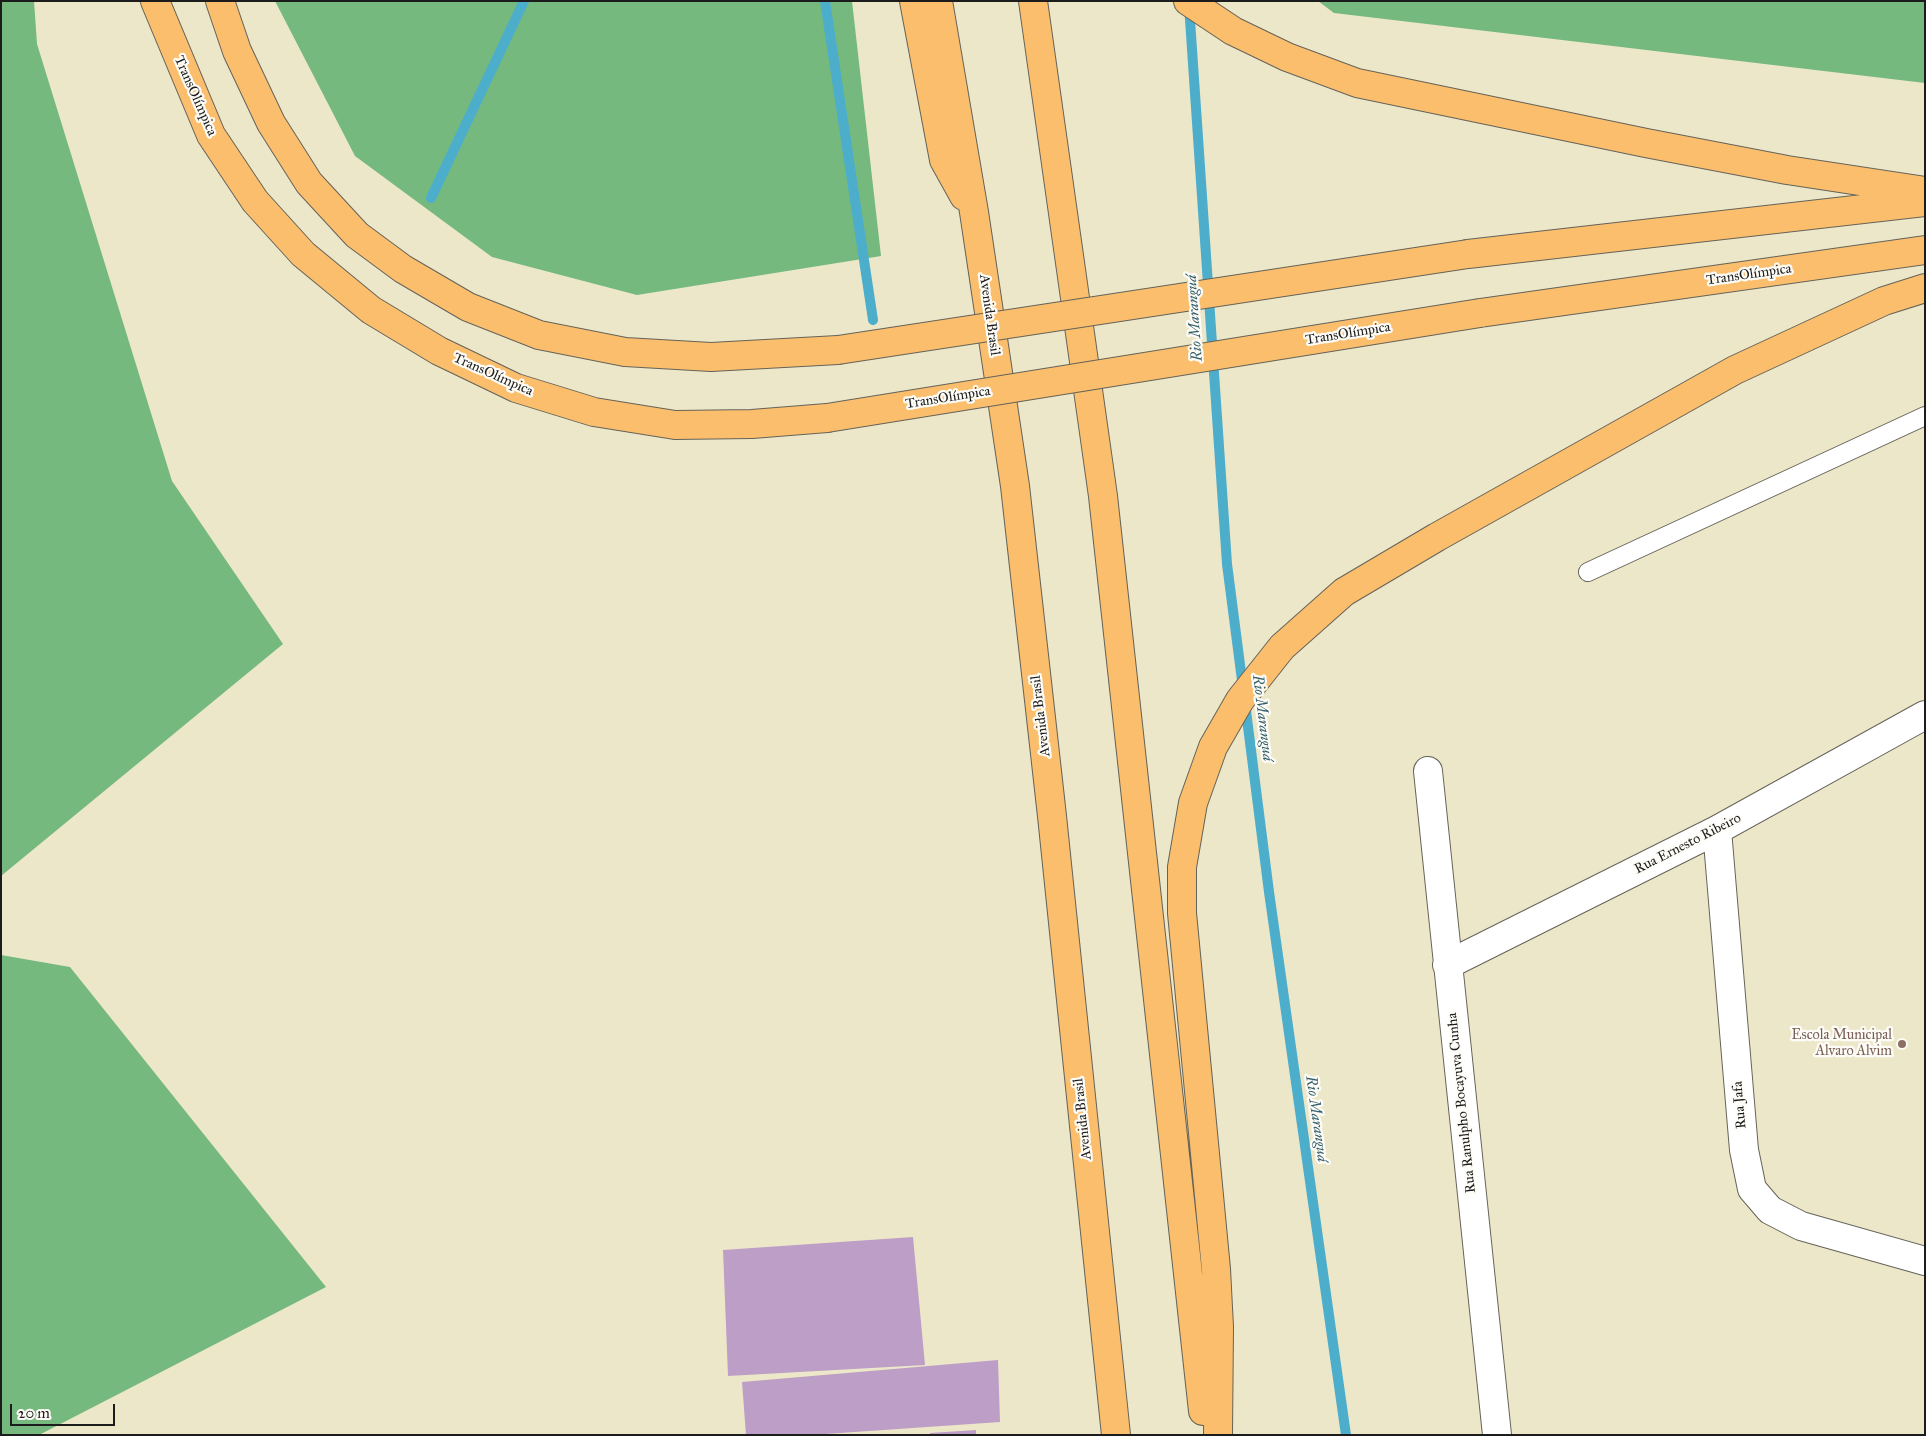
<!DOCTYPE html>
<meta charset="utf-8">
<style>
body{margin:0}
#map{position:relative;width:1926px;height:1436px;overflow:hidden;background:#ede7c9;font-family:"IM FELL Great Primer",serif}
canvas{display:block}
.frame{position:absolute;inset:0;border:2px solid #1c1c1c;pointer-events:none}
.scale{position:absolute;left:10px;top:1404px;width:105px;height:22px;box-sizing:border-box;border:2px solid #1c1c1c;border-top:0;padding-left:6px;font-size:15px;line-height:18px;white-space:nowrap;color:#1c1c1c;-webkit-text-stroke:4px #fdfcf7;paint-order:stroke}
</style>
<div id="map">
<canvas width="1926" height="1436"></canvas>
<div class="frame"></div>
<div class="scale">20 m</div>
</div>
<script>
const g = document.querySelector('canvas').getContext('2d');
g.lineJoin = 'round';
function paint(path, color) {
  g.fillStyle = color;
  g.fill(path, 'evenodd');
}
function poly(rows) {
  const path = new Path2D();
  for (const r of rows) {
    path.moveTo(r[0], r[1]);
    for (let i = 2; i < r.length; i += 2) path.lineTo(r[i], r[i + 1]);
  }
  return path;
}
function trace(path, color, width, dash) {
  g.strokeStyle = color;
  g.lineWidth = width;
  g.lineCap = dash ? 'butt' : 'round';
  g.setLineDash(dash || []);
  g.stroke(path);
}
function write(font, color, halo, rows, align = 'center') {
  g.font = font + ' "IM FELL Great Primer",serif';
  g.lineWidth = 4.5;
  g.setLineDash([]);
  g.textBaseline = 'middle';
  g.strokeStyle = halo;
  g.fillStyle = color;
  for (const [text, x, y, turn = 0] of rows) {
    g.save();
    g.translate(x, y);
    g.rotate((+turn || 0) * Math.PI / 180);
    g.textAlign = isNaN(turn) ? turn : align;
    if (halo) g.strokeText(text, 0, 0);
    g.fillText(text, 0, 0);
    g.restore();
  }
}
const forest = poly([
 [1,1,34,1,37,44,172,481,283,644,1,876],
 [275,1,852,1,881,256,637,295,492,257,355,156],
 [1318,1,1925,1,1925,83,1334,13],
 [1,955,70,967,326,1287,39,1435,1,1435]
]);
const stream = poly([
 [825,1,873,320],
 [1189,5,1227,564,1243,688],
 [431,198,524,1],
 [1245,703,1269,892,1346,1435]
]);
const building = poly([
 [913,1237,925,1365,728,1376,723,1250],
 [998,1360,1000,1422,811,1435,746,1435,742,1382],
 [976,1430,976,1435,930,1435,930,1433]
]);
const service = poly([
 [1588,572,1925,416]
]);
const minor = poly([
 [1428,771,1497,1435],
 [1717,830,1744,1150,1752,1189,1770,1210,1801,1226,1925,1261],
 [1447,965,1717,830,1925,715]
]);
const motorway = poly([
 [155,1,211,135,255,201,303,254,371,310,439,351,516,388,594,412,675,425,752,424,827,418],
 [220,1,237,51,271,123,309,183,357,235,403,269,468,307,539,335,625,352,711,357,838,350],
 [914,1,944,160,964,196],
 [938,1,974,212,1015,486,1052,816,1116,1435],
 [1033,1,1103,496,1203,1411],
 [1188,1,1233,31,1287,57,1357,83,1646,143,1787,170,1925,191],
 [1468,254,1925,202],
 [1480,313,1925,250],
 [1218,1435,1219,1327,1216,1269,1182,913,1182,867,1193,803,1213,747,1240,700,1282,647,1344,592,1437,537,1735,370,1884,301,1925,288]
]);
const motorwayBridge = poly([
 [838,350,1468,254],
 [827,418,1480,313]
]);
const markers = [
 [1902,1044,5,"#8d6e63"]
];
const streetNames = [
 ["TransOlímpica",195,96,66],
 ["TransOlímpica",1749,275,-8],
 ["Avenida Brasil",989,315,82],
 ["TransOlímpica",1348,334,-9],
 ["TransOlímpica",493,375,24],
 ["TransOlímpica",948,398,-9],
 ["Avenida Brasil",1041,716,-97],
 ["Rua Ernesto Ribeiro",1688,844,-27],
 ["Rua Ranulpho Bocayuva Cunha",1462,1103,-96],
 ["Rua Jafa",1740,1105,-95],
 ["Avenida Brasil",1083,1119,-96]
];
const educationNames = [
 ["Escola Municipal",1892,1036],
 ["Alvaro Alvim",1892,1052]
];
const waterNames = [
 ["Rio Maranguá",1195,318,-94],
 ["Rio Maranguá",1262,718,83],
 ["Rio Maranguá",1316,1119,82]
];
paint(forest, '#75b97e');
trace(stream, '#4daecc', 10);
paint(building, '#bd9ec6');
trace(service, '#656359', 20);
trace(minor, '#656359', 30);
trace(motorway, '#656359', 30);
trace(service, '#fff', 18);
trace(minor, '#fff', 28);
trace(motorway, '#fabe6d', 28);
trace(motorwayBridge, '#656359', 30, []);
trace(motorwayBridge, '#fabe6d', 28);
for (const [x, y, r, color] of markers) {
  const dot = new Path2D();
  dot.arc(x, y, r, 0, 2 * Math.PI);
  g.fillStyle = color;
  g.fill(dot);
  trace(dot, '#fdfcf7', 2);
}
write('14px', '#1c1c1c', '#fdfcf7', streetNames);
write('14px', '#785e54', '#fdfcf7', educationNames, 'right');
write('italic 15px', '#325e6b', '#fdfcf7', waterNames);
</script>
